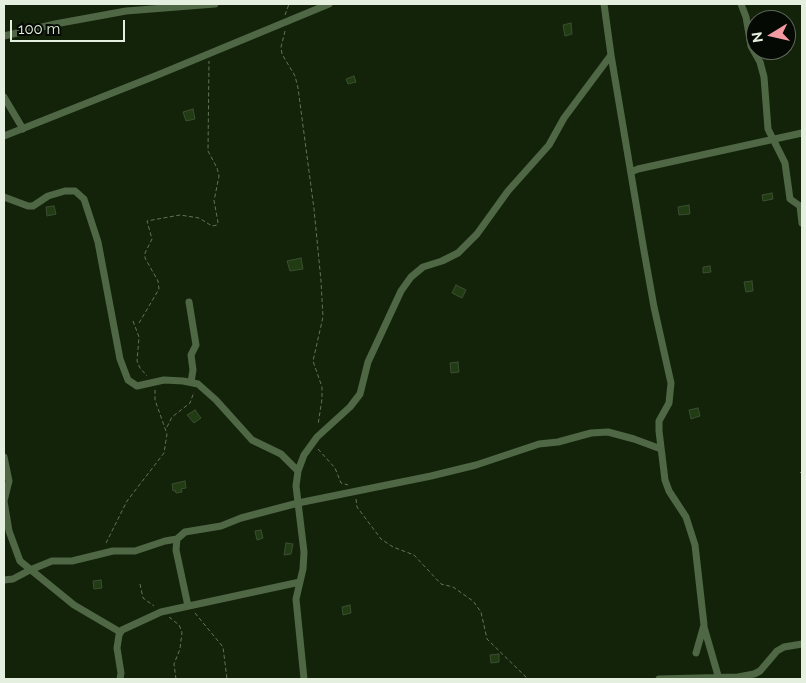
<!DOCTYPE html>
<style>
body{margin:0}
#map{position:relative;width:806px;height:683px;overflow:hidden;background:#13230a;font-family:Raleway,sans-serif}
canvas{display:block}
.frame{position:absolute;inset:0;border:5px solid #e4efdf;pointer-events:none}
.north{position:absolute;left:746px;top:10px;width:50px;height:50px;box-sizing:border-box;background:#040a03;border:1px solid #5e665b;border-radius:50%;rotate:261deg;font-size:14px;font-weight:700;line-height:20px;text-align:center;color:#e4efdf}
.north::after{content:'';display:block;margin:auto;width:18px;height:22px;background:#f49aa3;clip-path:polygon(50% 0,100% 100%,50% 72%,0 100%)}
.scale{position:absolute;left:10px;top:20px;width:115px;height:22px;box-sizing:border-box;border:2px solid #e4efdf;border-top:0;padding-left:6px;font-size:15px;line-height:18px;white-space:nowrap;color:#e4efdf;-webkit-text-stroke:4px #040a03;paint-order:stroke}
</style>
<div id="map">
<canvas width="806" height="683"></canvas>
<div class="frame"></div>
<div class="north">N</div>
<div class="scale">100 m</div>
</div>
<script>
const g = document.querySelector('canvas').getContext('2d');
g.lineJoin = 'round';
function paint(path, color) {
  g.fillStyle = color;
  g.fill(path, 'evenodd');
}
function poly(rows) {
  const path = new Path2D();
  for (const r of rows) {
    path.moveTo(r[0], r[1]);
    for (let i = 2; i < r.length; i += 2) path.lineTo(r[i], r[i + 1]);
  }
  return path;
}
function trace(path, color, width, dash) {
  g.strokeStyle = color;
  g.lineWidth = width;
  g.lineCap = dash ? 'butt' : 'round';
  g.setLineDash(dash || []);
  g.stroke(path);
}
const building = poly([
 [571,23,572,34,565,36,563,25,571,23],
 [354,76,356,82,348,84,346,79,354,76],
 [193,109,195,119,186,121,183,112,193,109],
 [772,193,773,199,763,201,762,195,772,193],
 [689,205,690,214,679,215,678,207,689,205],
 [54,206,56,214,47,216,46,207,54,206],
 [301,258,303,269,290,271,287,261,301,258],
 [710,266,711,272,703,273,703,267,710,266],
 [752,281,753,291,746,292,744,282,752,281],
 [456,285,466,290,462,298,452,293,456,285],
 [458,362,459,372,451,373,450,363,458,362],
 [698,408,700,416,691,419,689,410,698,408],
 [195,410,201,418,194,423,187,415,195,410],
 [185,481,186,488,181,489,182,492,176,493,175,490,173,491,172,484,185,481],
 [261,530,263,538,257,540,255,531,261,530],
 [286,543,293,544,291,554,284,555,286,543],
 [101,580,102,588,94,589,93,581,101,580],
 [350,605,351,613,343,615,342,607,350,605],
 [499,654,499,662,491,663,490,655,499,654]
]);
const path = poly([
 [285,15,289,4],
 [285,31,281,47,282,54,295,76,298,88,314,209,321,281,323,317,313,361,322,387,322,399,318,425],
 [133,321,139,337,137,361,140,368,147,376],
 [139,323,159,289,158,281,145,258,145,253,152,239,147,221,180,215,199,218,212,226,217,225,218,222,214,201,219,176,217,168,208,151,209,61],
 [167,427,172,417,190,403,194,392],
 [318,449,335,468,341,483,348,485],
 [800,472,802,474],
 [356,499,357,507,381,539,393,547,414,555,441,584,453,587,473,601,481,612,487,639,528,679],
 [106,543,127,501,164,453,167,434,155,400,155,389],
 [140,584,143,598,154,606],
 [195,613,223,647,227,679],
 [169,617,179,625,182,632,180,649,174,664,176,679]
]);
const minor = poly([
 [741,4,746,17,751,46,760,62,764,77,768,129,785,163,790,199,800,206,802,223],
 [4,36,55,24,126,11,215,4],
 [611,55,644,251,654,307,671,383,669,403,659,421,659,431,665,480,669,491,686,517,695,545,704,625,696,653],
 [4,97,23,129],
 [4,136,160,74,329,4],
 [631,172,638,169,802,133],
 [4,197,28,206,33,206,48,196,65,191,75,191,84,199,98,242,120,359,128,380,137,386,164,380,183,381,198,384,216,400,252,440,281,454,298,471],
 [189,302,196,345,191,355,193,370,191,382],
 [4,457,9,481,4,501,9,531,20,561,74,605,120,632],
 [4,580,13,579,30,570,52,561,72,561,113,551,135,551,165,541,177,539],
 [188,606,176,550,177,539,185,532,221,526,241,518,298,503,431,476,476,465,539,444,558,442,591,433,608,432,634,439,661,449],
 [704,627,719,679],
 [120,679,121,673,117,648,119,635,122,630,161,612,300,582],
 [304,679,296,599,303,569,304,552,296,486,298,471,304,455,317,437,350,407,360,394,368,362,401,291,411,277,423,267,442,261,458,253,477,234,508,191,549,145,564,118,611,55,604,4],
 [659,679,738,677,754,674,760,671,777,651,784,647,802,644]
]);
paint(building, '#213c12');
trace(building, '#3b4d33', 1);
trace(path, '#64725c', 1, [4, 2.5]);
trace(minor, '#4f6744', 7);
</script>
